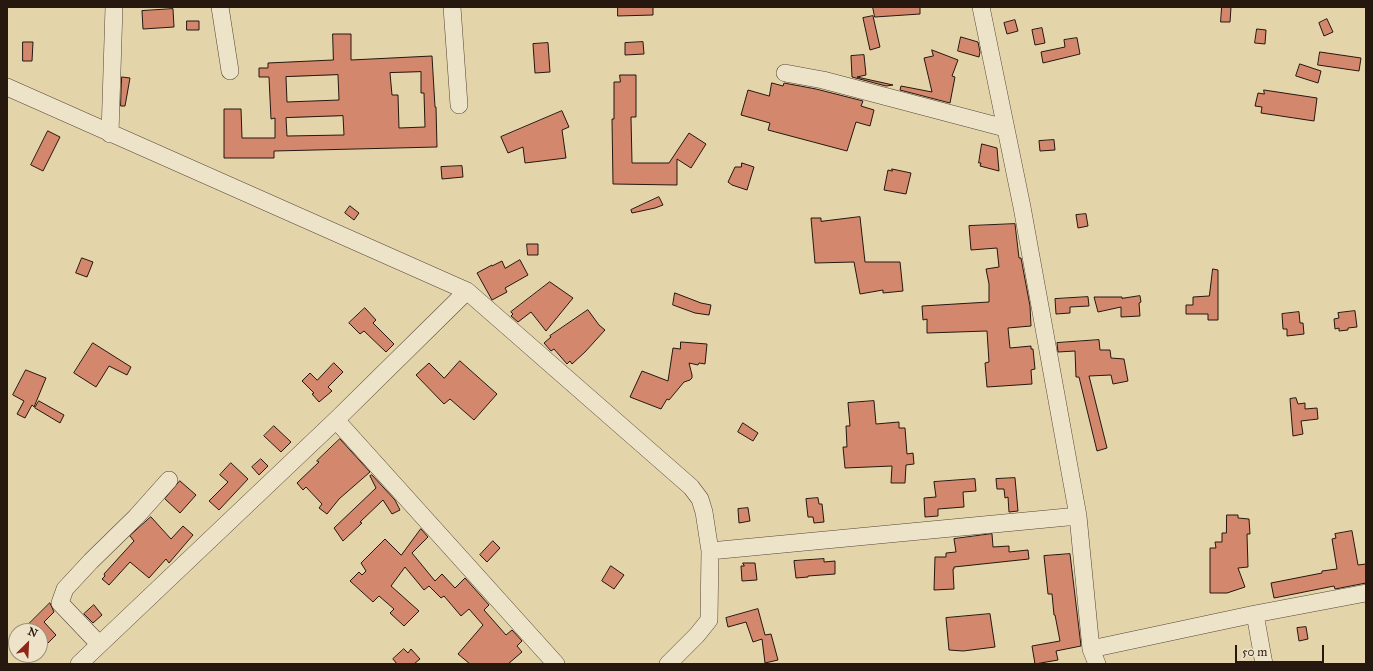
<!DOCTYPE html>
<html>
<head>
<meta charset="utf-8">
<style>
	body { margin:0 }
	#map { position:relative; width:1373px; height:671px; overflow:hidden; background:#e4d4aa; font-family:"IM FELL Great Primer",serif }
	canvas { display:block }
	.frame { position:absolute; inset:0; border:8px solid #26170f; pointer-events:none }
	.north { position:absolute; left:8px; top:623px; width:40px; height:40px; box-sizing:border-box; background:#ede3c8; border:1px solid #9d917e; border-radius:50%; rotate:24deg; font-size:11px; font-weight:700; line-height:16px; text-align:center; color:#26170f }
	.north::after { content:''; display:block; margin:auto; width:14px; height:18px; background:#8f2418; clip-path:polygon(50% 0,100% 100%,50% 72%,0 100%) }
	.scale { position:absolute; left:1235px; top:645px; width:89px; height:18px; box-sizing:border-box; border:2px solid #26170f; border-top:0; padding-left:5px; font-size:12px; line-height:14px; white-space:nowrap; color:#26170f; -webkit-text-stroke:3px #ede3c8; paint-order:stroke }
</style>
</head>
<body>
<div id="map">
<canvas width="1373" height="671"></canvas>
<div class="frame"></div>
<div class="north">N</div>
<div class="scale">50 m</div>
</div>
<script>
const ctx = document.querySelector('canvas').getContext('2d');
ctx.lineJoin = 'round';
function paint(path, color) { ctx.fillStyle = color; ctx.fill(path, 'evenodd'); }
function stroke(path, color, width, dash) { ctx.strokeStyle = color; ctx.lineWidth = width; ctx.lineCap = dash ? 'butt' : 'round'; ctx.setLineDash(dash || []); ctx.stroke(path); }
const building = new Path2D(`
	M618,7H653V15L618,16Z
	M873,7H920V14L875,17Z
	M1222,7H1231L1230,22H1221Z
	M173,9L174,27L143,29L142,11Z
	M873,16L880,47L870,50L863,18Z
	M1327,19L1333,32L1324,36L1319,23Z
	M1015,20L1018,31L1007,34L1004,23Z
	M187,21H199V30H187Z
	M1042,28L1045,43L1035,45L1032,30Z
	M1257,29L1266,30L1265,44L1255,43Z
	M333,34H351V60L432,56L435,107H436L437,147L274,151V158H224V109H241L242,138H275V118L271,119L269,77H259V68H268V63L333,60ZM421,72V93H424L425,127L399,128L398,95H392L390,73ZM338,75L339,100L287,102L286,77ZM343,116L344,135L287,136L286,118Z
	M961,37L978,42L980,52L979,57L958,51Z
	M1077,38L1080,54L1043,63L1041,52L1065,47L1064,40Z
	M23,42H33L32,61H23Z
	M643,42L644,54L625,55V43Z
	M548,43L550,72L535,73L533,44Z
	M932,50L958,60L952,76L955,77L950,103L900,90L901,86L932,92L924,58L933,56Z
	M1320,52L1361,58L1359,71L1318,65Z
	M864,55L866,75L857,77L893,85L886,86L852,77L851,56Z
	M1300,64L1321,71L1318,83L1296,76Z
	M620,75H636V117H631L632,163H669L689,133L706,144L691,168L677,159V185L613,184L612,119H614V82H620Z
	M122,77L130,78L125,106H121Z
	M772,83L783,86L784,83L816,89L863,101L861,106L874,110L870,126L856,122L847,151L768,130L770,123L741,115L748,90L769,96Z
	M1264,90L1317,98L1314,121L1261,113L1262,107L1255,106L1258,93L1264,94Z
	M562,111L569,127L562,130L566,158L525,163L523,147L508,153L501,137Z
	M48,131L60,137L43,171L31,165Z
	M1054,140L1055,150L1040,151L1039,141Z
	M982,144L997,148L999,171L980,166L981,163H979Z
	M742,163L754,167L747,190L732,185L728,182L735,167H741Z
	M462,166L463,177L442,179L441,167Z
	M892,169L911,173L906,194L884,190L888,170L892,171Z
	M659,197L663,205L655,208L632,213L631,210Z
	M350,206L359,213L354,220L345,213Z
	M1086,214L1088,226L1078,228L1076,215Z
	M860,217L865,262H900L903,291L883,293V290L860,294L854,262L815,263L811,218H821V221Z
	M1015,224L1019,258H1021L1030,306L1031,326L1008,328L1010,348L1031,346V349H1033L1035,369L1031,370L1032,384L987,387L985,363L989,362L987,331L927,333V319L923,320L922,306L989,302V284L986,269L999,267L997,248L971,250L969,226Z
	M527,244H538V255H528Z
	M82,258L93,262L87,277L76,273Z
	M520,260L528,275L505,288L507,292L492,300L477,273L492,265V266L502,261L505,268Z
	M1213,269L1218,270V320H1208V314H1186V305H1193V297L1209,296Z
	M550,282L573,298L546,331L531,312L518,322L511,316L513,314L511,312Z
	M675,293L701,303L711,305L709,315L695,313L673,305Z
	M1140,296L1141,302L1139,303L1140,316L1121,317V307L1098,312L1094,297H1122V298Z
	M1088,297L1089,306L1070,307V313L1056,314L1055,299Z
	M365,308L376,320L373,323L394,344L386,352L364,331L360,334L349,323Z
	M588,310L599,325L605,330L585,352L572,364L570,361L567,364L554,349L551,351L544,343L551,337L550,336Z
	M1355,311L1357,327L1348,328V330L1339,331V328L1335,329L1334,319L1339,318L1338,313Z
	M1299,312L1300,323H1303L1304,334L1287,336V329H1283L1282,314Z
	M1099,340L1100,350H1110L1111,358L1124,359L1128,381L1113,384L1111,375L1089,376L1107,448L1097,451L1079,377H1076L1075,351L1058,352L1057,343Z
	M681,342L707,344L705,364L699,363L698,365L689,363L692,375V378L690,380L684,382L669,400L667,399L661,409L630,397L642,371L668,381L673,348L680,349Z
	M93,343L131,367L127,375L109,366L96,387L74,373Z
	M460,361L497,394L474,420L450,399L444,404L416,375L429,363L444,378Z
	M334,363L343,372L328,387L332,391L319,402L312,394L314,393L302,381L310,373L317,380Z
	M26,370L46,378L34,407L32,405L25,418L17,414L24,401L13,395Z
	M1296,398L1298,404L1305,403V409L1317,408L1318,419L1301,421L1303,434L1293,436L1290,399Z
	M39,401L64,415L60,423L35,408Z
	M874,401L876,424L899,422V428H905L907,454L913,453L914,464L906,465L905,483H891L892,466L845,468L843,447H847L846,426H850L848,403Z
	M743,423L758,433L753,441L738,432Z
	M274,426L291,442L281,452L264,436Z
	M340,439L370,472L339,499L327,514L319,508L322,504L306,487L303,490L297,483L319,462L317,461Z
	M261,459L268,466L259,475L252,467Z
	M231,463L248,479L219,510L209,501L228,482L220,475Z
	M372,475L395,500L400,510L392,514L383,500L360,522L362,523L343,541L334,528L376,488L370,476Z
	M1015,478L1018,511L1009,512L1008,497L1005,498L1004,489H997L996,479Z
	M975,479L976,491L963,492L964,507L938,509V516L925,517L924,498L936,497L934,482Z
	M180,481L196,495L180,513L165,499Z
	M818,498L819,504H822L824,522L814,523L813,517H808L806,499Z
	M748,508L750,521L739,523L738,509Z
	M1227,515H1238V518L1249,519L1250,534H1247L1248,567L1238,568L1245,587L1227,593H1210V548H1216L1215,542H1222V533H1226Z
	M151,517L171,539L183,526L193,535L169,563L166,559L149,578L130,562L109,585L102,579L105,576L104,574L134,541L130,536Z
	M421,529L428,537L412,553L435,581L442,574L455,588L465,578L489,605L484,610L506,635L512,630L522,641L517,646L522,652L508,664H470L458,654L483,625L469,609L461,616L444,596L441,598L429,586L424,590L405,567L391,586L419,611L404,626L390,613L394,609L379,596L373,602L350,581L359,572L362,575L366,571L361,563L385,539L401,555Z
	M1352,531L1358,565L1366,564V583L1335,589L1334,586L1274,598L1271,583L1322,573V571L1337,569L1332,539L1336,538L1335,534Z
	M992,534L993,547L1009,546V552L1028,550L1029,559L954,567V569H953L954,589L934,590L935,557H946V553L956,552L954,539Z
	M493,541L500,548L487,562L480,555Z
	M1070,554L1081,646L1056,651L1058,660L1035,664L1032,646L1060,641L1055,615H1054L1052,594H1048L1044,556Z
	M824,559V562L835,561V574L808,576V577L796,578L794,561Z
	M743,563H755L757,580L742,581L741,566H744Z
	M611,566L624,575L614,589L602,581Z
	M50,603L54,612L44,622L56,635L46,645L40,639V631H32L27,626Z
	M94,605L102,615L93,623L84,614Z
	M758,609L765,635L771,634L778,660L765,663L762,639L753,642L746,622L728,627L726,618Z
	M990,614L995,647L963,651L949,650L946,618Z
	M1306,627L1308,639L1299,641L1297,628Z
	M404,649L408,653L411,649L420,659L414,664H397L393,659Z`);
paint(building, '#d3876c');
stroke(building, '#26170f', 1);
const minor = new Path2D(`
	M220,7L230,71
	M452,7L459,105
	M981,7L1022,207L1078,516L1091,649L1097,664
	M785,73L823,80L1005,128
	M7,87L467,291L691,487L700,499L704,512L710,551L709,620L697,635L668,664
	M110,134L114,7
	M336,420L556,664
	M710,551L1078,516
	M1255,614L1264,664
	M99,644L60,603L65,589L91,561L136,517L169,480
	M1091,649L1255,614L1366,593
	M79,664L336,420L467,291`);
stroke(minor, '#564636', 18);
stroke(minor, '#ede3c8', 17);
</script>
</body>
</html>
